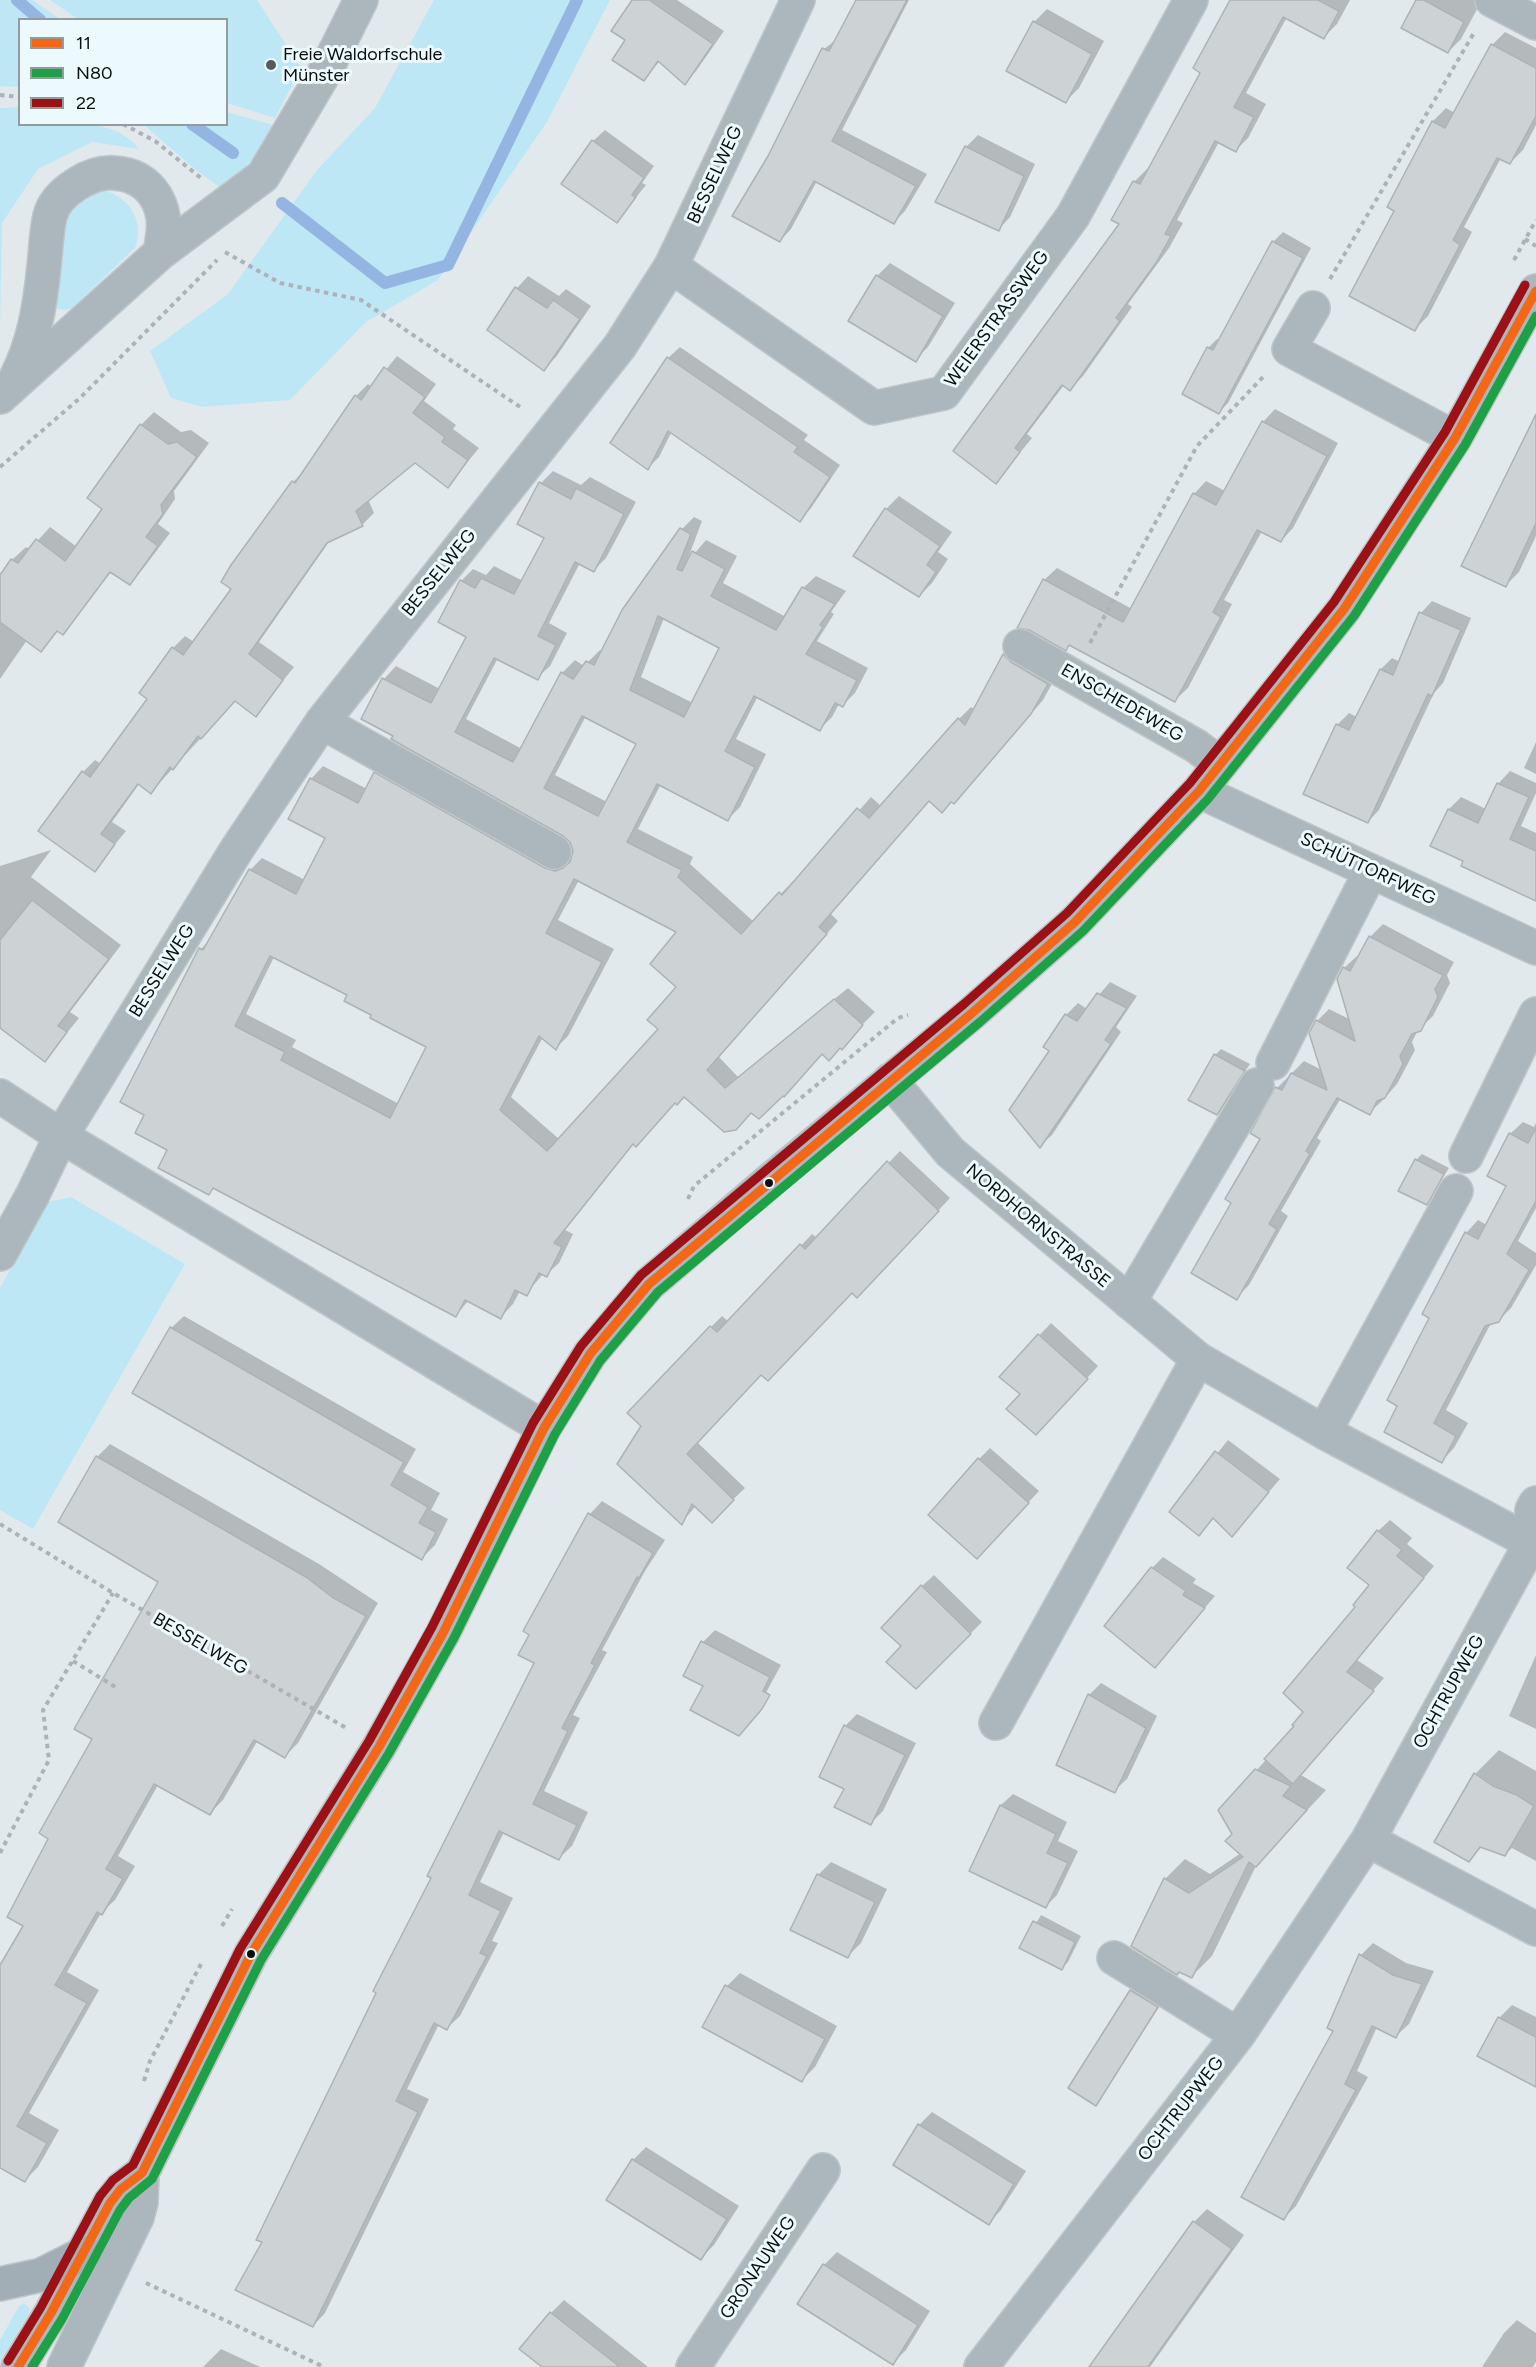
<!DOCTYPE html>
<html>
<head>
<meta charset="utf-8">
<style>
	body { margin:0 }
	#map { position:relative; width:1536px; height:2367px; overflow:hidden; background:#e2e9ec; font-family:Figtree,sans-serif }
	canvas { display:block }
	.legend { position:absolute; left:18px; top:18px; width:210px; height:108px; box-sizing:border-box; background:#ecf9fd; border:2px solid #929b9e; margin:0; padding:8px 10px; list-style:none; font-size:18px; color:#0a0e0f }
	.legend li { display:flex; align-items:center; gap:12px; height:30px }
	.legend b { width:30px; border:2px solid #929b9e }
</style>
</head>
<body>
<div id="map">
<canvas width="1536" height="2367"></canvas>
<ul class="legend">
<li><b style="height:8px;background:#f36717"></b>11</li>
<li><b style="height:8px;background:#1ea146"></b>N80</li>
<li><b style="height:8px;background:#9c1116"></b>22</li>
</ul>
</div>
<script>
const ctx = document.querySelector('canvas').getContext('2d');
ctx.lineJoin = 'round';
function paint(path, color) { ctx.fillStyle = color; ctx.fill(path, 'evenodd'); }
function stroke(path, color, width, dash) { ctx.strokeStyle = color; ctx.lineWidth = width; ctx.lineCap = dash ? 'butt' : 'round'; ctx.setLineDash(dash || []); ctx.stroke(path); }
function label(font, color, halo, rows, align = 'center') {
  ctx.font = font + ' Figtree,sans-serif'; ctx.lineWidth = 6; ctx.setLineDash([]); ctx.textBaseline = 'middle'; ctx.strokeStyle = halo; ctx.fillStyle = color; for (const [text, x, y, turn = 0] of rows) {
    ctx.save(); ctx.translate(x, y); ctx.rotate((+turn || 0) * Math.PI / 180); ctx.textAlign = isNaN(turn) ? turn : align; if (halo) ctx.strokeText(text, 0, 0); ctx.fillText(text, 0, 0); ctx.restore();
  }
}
paint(new Path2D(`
	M0,0H32L60,19L20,20L19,87L0,86Z
	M50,0H257L301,68L275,118L227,103L226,20L78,19Z
	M434,0H610L547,122L438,280L366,322L290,400L202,407L171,398L150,351L228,294L317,170L375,108Z
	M19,107L20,124C57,124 114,115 139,149L92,142L38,169L2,223L0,328V108Z
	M227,112L280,127L225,191L196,170L144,125L226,124Z
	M105,191C130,197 145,223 135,248L72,308C63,311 59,310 52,305C55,281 58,235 66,215C72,199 90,192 105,191Z
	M71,1197L185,1264L33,1529L0,1510V1288L48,1202Z
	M24,2303L30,2309L29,2313L0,2361V2340L19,2306Z`), '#bee7f5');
paint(new Path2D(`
	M634,0H677L724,31L696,71L685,83L660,61L644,79L627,40Z
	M858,0H909L842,130L927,174L905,211L894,222L817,181L791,229L780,241L769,157L824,49L837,39Z
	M1241,0H1350L1337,24L1324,37L1287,17L1246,93L1266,104L1248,138L1235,151L1219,142L1177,220L1183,223L1169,248L1128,304L1132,307L1083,376L1070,389L1064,385L1027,434L1032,438L996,482L1122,224L1134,182L1147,169L1149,170Z
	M1418,0H1482L1461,39L1448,52Z
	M1047,9L1104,41L1079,88L1066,101L1034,22Z
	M1505,32L1536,48V125L1523,150L1510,163L1501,158L1464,227L1472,232L1428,316L1415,329L1396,211L1389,206L1433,121L1446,108L1455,113L1492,45Z
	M605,130L654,166L642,183L646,185L617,221L593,141Z
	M978,135L1035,164L1010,217L999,229L966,147Z
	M1283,232L1311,248L1228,403L1218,413L1208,348L1217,339L1220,340L1273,242Z
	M890,263L955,303L928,347L915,360L877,276Z
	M528,276L559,296L566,289L591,306L556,357L544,369L489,329L517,288Z
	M680,347L808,435L804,440L840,465L811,508L799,520L672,431L659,457L648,468L668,358Z
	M397,356L436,384L424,401L456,425L453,429L479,448L448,486L414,461L368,499L374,513L362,525L331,539L259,642L294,667L256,715L236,700L151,792L139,784L112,822L126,831L94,870L83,772L95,760L101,764L149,698L173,648L185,636L194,642L233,588L293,482L305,470L356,396L368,384L372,387Z
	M1275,409L1338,443L1293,528L1281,541L1262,531L1224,600L1232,604L1188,688L1175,700L1070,644L1066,649L1044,580L1057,568L1132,609L1194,494L1206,481L1225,491L1263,422Z
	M154,412L181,432L191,430L209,443L174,491L175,499L158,524L170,533L142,570L129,583L112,571L62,633L59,630L41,650L27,640L0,679V577L12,560L26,547L30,549L50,527L77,547L104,509L141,425Z
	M1536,414V536L1519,572L1506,585Z
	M553,471L581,485L590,477L636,502L606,558L594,570L580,563L549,623L567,633L550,666L537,678L498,658L466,719L522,749L562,673L575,660L584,666L600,650L603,651L682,529L694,517L702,521L688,558L690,559L706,540L737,556L723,583L786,617L803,588L816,576L846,591L831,612L834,614L817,641L868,668L855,693L843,705L839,704L832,717L820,729L758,696L736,739L766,754L740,807L728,819L661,784L638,829L693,857L690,864L754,922L793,881L795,883L871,797L881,806L959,719L971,707L975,710L1004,655L1017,643L1059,671L1043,700L966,790L954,802L930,800L831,914L838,921L719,1057L738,1077L848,988L875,1012L829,1058L823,1053L796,1083L752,1111L684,1095L675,1102L634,1143L565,1230L573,1234L559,1263L546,1275L543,1274L526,1294L520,1291L513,1304L501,1317L469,1300L456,1315L215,1187L209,1193L169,1150L146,1115L201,949L211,938L250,870L262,858L305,880L327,837L311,779L323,766L367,789L375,773L387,761L568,859L573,858L574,851L571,841L564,834L363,718L384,679L396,666L440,689L468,636L461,581L473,569L486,575L494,566L523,581L546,538L541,483ZM664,618L722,648L693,703L641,677ZM586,716L638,743L607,802L555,775ZM377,773L552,871L551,873L377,776ZM579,880L678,932V987L660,1029L559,1139L511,1097L543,1037L556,1048L568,1036L614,949L558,920ZM274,957L349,995L373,1014L428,1047L399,1104L292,1047L296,1040L246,1014Z
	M899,496L952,532L938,552L948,559L932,583L919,596L855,556L886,509Z
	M1432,601L1471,618L1443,683L1434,693L1379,810L1368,822L1337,725L1349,713L1357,717L1381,669L1392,658L1400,662L1421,613Z
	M1536,742V774L1524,768Z
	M1510,771L1536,783V793L1521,826L1536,833V899L1432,846L1449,809L1461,797L1486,809L1498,784Z
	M51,850L31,877L121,945L70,1012L79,1018L45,1060L0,1026V866Z
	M1383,924L1454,962L1447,975L1450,983L1433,1016L1418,1030L1412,1042L1415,1050L1397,1084L1382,1101L1369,1113L1341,1098L1317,1138L1321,1141L1281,1211L1288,1216L1249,1285L1236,1298L1233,1202L1262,1138L1277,1088L1304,1061L1322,1070L1317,1021L1329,1009L1351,1020L1344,968L1357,956L1359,957L1370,937Z
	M1110,982L1137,996L1116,1027L1121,1032L1052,1135L1040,1146L1052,1051L1045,1046L1066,1015L1078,1003L1087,1009Z
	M1221,1049L1250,1064L1217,1113L1215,1055Z
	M1523,1122L1534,1127L1536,1123V1208L1518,1241L1536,1253V1265L1511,1308L1498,1321L1491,1323L1446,1410L1468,1423L1454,1448L1442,1461L1399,1406L1466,1233L1478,1220L1487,1225L1508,1185L1510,1134Z
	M900,1151L950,1198L868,1285L852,1292L762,1373L697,1442L745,1488L712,1520L696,1506L682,1522L619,1464L711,1327L722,1316L729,1322L812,1234L817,1238Z
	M1422,1154L1449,1168L1426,1204L1416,1160Z
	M184,1316L416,1449L403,1472L440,1493L431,1510L448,1519L435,1545L422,1558L171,1328Z
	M1051,1323L1098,1366L1048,1421L1001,1376Z
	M1228,1440L1280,1479L1232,1535L1214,1518L1199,1534L1171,1511Z
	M110,1444L319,1564L378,1603L298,1743L285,1756L258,1740L223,1800L210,1813L158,1785L118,1856L135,1866L115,1900L101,1913L67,1972L99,1990L29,2113L59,2130L38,2167L25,2180L0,2166V1968L25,1925L50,1838L161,1580L97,1457Z
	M990,1448L1039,1491L988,1546L979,1459Z
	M602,1501L665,1540L645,1571L602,1650L607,1652L573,1715L580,1718L544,1791L588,1812L572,1846L559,1858L504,1832L480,1882L513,1898L492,1941L498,1943L460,2016L447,2028L439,2024L407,2089L429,2099L325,2313L313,2326L264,2242L536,1662L531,1634L525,1631L590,1514Z
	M1390,1520L1412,1538L1407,1544L1434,1566L1357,1660L1384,1678L1301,1775L1326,1790L1257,1864L1212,1956L1192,1976L1165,1879L1185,1859L1210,1874L1241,1853L1234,1834L1256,1771L1296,1726L1305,1712L1371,1585L1378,1531Z
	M1163,1557L1196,1579L1193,1583L1215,1596L1155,1666L1152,1568Z
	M934,1575L982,1622L948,1656L903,1646L922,1586Z
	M715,1630L781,1665L750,1722L705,1686L685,1675L703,1642Z
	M1536,1655V1729L1509,1716Z
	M1101,1683L1157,1716L1127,1779L1114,1791L1089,1695Z
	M857,1714L916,1743L883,1811L871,1823L846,1788L845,1726Z
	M1499,1750L1536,1771V1861L1512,1848L1505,1854L1483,1846L1468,1860L1475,1774Z
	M1013,1794L1067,1822L1058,1841L1078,1851L1057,1895L1045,1907L971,1870L1001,1805Z
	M831,1862L887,1889L861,1943L848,1956L818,1875Z
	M1041,1915L1081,1936L1068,1962L1062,1968L1021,1948Z
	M1373,1943L1406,1963L1434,1971L1409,2024L1396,2036L1377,2027L1357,2071L1368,2077L1296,2206L1284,2218L1335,2030L1361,1955Z
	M740,1973L837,2026L815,2067L802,2080L727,1986Z
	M1137,1985L1163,2001L1096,2104L1131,1991Z
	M1512,2005L1536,2017V2085L1479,2055L1499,2018Z
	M932,2112L1026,2171L1001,2210L989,2223L919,2125Z
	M646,2147L739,2206L714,2245L701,2258L633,2160Z
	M1207,2209L1244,2235L1150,2367H1090L1194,2222Z
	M837,2252L930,2311L906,2350L893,2363L824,2265Z
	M564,2300L648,2367H544L551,2313Z
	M1517,2320L1536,2333V2362L1533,2367H1482L1504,2333Z
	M221,2349L260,2367H203Z`), '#0003');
stroke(new Path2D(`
	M17,0L40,20
	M192,124L233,153
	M282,203L385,283L448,265L577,0`), '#94b4e1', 12);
const building = new Path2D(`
	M632,0H649L713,44L685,85L658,61L644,81L612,60L625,40L611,31Z
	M856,0H907L832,141L916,186L894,224L814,181L780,242L732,216L768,156L822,48L829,51Z
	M1230,0H1318L1339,11L1324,39L1283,17L1234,107L1254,117L1236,152L1215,141L1165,234L1171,236L1156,263L1116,318L1120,321L1070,391L1062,385L1015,448L1020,452L996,484L953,451L1119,224L1111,220L1133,181L1140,184L1200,73L1193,68Z
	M1416,0H1424L1464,22L1448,53L1401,28Z
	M1033,21L1092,54L1066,103L1006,71Z
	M1491,44L1536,68V116L1510,164L1497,158L1453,240L1460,245L1415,331L1349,296L1394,211L1387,207L1432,121L1445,128Z
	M592,140L644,178L632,195L636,197L617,223L561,184Z
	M965,146L1024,176L999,231L935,202Z
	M1272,241L1303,258L1219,414L1182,394L1207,347L1213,350Z
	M876,275L943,316L916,362L848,321Z
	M515,287L547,308L553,300L580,319L544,371L487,330Z
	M667,357L798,447L794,452L830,477L800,522L668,431L648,470L610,443Z
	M384,367L425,397L413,413L445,437L442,442L468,460L448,488L415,463L356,511L363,526L327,543L249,654L283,680L256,717L235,701L201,739L198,736L173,770L170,767L151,794L138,784L101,834L115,844L95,872L38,831L82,771L90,777L147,699L139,693L172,647L183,655L231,589L221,582L231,565L292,481L295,483L355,395L361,400Z
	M1536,414V523L1506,587L1461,566Z
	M1262,421L1327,456L1281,542L1257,530L1213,612L1221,617L1175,702L1069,645L1066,651L1029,630L1017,628L1043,579L1123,622L1193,493L1216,505Z
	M140,424L168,444L177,442L197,457L161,505L163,514L146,537L158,546L130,585L110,572L63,635L57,631L41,652L0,622V575L11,559L18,563L36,539L65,561L102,509L87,498Z
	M539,482L571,499L576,488L624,514L594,572L575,562L538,636L556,645L538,680L494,658L455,732L513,762L561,672L573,679L586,661L594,665L622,610L680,528L691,534L677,569L682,571L692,551L725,569L711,596L776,630L802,587L835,604L820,625L823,627L806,654L857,680L843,707L835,703L820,731L754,696L725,751L755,767L728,821L657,784L627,842L682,870L678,877L741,934L779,892L782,895L857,808L869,818L958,718L965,725L1003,654L1011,662L1048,684L1031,714L954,804L951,802L942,813L929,801L819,927L827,934L707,1070L725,1088L834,999L863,1025L842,1050L840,1048L829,1061L822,1054L784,1097L783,1096L759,1119L751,1113L736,1130L724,1132L684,1097L677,1105L675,1103L636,1147L633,1144L554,1243L562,1247L547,1277L539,1273L527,1296L515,1290L501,1319L465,1300L456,1317L213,1188L209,1195L158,1168L167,1150L135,1133L144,1115L120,1102L199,948L203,950L249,869L296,894L325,838L288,819L310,778L358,803L374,772L545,868L555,871L563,868L570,862L573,851L570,842L563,836L391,739L393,736L361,719L382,678L431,703L466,637L438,622L460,580L475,588L481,578L514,594L544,538L517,524ZM658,616L719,648L684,717L630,690ZM582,716L636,744L598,816L544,788ZM574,879L676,932L650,964L676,987L647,1020L658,1029L547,1151L500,1110L539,1036L556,1050L602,962L546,933ZM270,956L347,995L344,1001L371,1015L370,1018L426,1047L390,1118L281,1060L285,1052L235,1026Z
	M885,508L940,546L927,565L936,572L919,597L853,556Z
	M1419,612L1461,630L1432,696L1428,694L1368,823L1303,794L1336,724L1349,730L1380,669L1393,675Z
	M1497,783L1529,797L1510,839L1536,851V901L1461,866L1463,861L1430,846L1448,809L1478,823Z
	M32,900L109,959L58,1026L67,1032L45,1062L0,1028V940Z
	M1369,936L1443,975L1435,989L1438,997L1421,1031L1412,1034L1400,1056L1403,1064L1385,1098L1377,1101L1370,1115L1337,1098L1306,1151L1310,1154L1269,1224L1277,1229L1237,1300L1191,1273L1231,1203L1225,1199L1260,1139L1250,1133L1275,1087L1282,1090L1291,1073L1327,1090L1309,1033L1316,1020L1355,1041L1337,979L1343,967L1350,971Z
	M1097,993L1127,1008L1105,1040L1111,1044L1040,1148L1009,1110L1049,1051L1043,1047L1065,1014L1077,1021Z
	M1214,1054L1245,1071L1217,1115L1188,1100Z
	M1536,1128V1201L1507,1254L1529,1270L1499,1322L1485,1326L1434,1423L1456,1436L1442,1463L1384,1432L1397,1406L1387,1400L1429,1318L1422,1314L1465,1232L1478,1239L1506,1186L1487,1176L1509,1133L1528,1143Z
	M1415,1159L1444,1174L1427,1205L1398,1191Z
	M887,1161L939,1211L857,1298L852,1293L768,1381L761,1375L687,1454L734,1500L712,1523L692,1504L682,1525L617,1464L641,1426L627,1413L710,1326L717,1332L800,1244L805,1249Z
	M170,1327L404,1462L391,1485L428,1507L419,1523L436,1532L422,1560L132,1393Z
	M1038,1334L1088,1379L1036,1435L1006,1409L1020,1394L999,1377Z
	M1215,1451L1269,1492L1232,1537L1213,1518L1199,1536L1169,1512Z
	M96,1456L306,1577L332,1597L366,1616L285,1758L254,1740L210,1815L154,1784L106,1869L123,1879L102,1915L97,1912L55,1985L87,2003L17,2126L47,2143L25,2182L0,2168V1965L23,1926L7,1917L48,1839L39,1833L92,1739L74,1729L158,1582L58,1522Z
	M978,1458L1029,1503L977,1559L928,1515Z
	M588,1513L653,1553L639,1578L637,1577L591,1663L595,1665L562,1728L568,1731L533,1804L577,1825L559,1860L499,1831L469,1895L501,1911L480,1953L487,1956L447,2030L434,2023L396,2101L418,2112L313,2327L235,2290L262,2242L256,2240L376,1993L373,1991L431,1878L427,1876L534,1663L518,1655L529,1635L523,1631Z
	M1377,1530L1402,1550L1397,1556L1424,1578L1347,1672L1374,1691L1293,1784L1264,1759L1294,1726L1292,1725L1303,1712L1283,1693L1355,1607L1353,1605L1369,1585L1347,1568Z
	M1151,1567L1186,1591L1183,1595L1205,1608L1155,1668L1104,1626Z
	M921,1585L971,1634L916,1689L886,1662L901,1646L881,1628Z
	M701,1641L770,1677L763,1691L770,1695L762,1709L739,1736L690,1710L703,1686L683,1676Z
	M1088,1694L1146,1728L1115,1793L1056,1765Z
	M844,1725L905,1755L871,1825L834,1807L844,1789L819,1777Z
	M1255,1769L1291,1786L1283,1796L1307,1810L1256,1867L1249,1862L1192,1978L1179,1972L1177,1975L1131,1946L1164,1878L1189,1893L1243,1857L1225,1841L1232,1834L1218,1810Z
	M1474,1773L1493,1786L1517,1795L1534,1806L1505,1856L1480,1847L1469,1862L1434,1842Z
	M1000,1805L1056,1834L1047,1853L1068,1863L1046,1908L969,1871Z
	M817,1874L875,1902L848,1958L790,1930Z
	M1033,1921L1075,1942L1062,1970L1019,1948Z
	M1359,1954L1393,1975L1422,1984L1396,2038L1372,2026L1345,2084L1356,2090L1284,2220L1241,2197L1333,2031L1327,2028Z
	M725,1985L825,2039L802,2082L702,2027Z
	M1130,1990L1158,2007L1096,2106L1068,2088Z
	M1498,2017L1536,2037V2087L1477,2056Z
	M918,2124L1014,2184L989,2225L893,2165Z
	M632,2159L727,2219L701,2260L606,2200Z
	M1193,2221L1232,2249L1210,2279L1148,2367H1089Z
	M823,2264L918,2325L893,2365L797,2304Z
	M550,2312L620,2367H542L519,2349Z`);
paint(building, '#cdd2d4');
stroke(building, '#adb2b4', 1.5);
const minor = new Path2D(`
	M1492,0L1536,23
	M671,266L874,408L944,393L1073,216L1191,0
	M1313,308L1289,349L1455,438
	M15,380C34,343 40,307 44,266C46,250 46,232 50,216C56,192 91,171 114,173C132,174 146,181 156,197C167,216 164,232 160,253
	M0,397L160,253L263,176L326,70L361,0
	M1020,646L1196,746L1220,764
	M322,722L554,852
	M1199,791L1536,948
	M1273,1063L1371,871
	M890,1080L950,1152L1198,1359L1324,1432L1536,1545
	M0,1096L61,1136L544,1428
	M1466,1156L1536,1014
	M0,1254L32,1196L61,1136L237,849L322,722L620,346L671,266L798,0
	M1129,1302L1257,1085
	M1324,1432L1456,1191
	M996,1723L1198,1359
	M1368,1840L1536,1929
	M1114,1958L1238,2035
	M18,2367L51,2313L110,2203L121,2189L142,2173L251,1954L379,1747L443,1633L544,1428L590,1354L649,1284L768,1182L972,1013L1075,922L1199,791L1344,609L1455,438L1536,291
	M64,2367L137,2217L141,2202L142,2173
	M693,2367L823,2170
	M981,2367L1238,2035L1368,1840L1531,1543L1532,1510L1536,1503`);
const major = new Path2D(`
	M0,2284L41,2275L85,2253`);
stroke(minor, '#c0c5c8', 36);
stroke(major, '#c0c5c8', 36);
stroke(new Path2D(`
	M0,95L20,97
	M123,124L155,141L201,178
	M1525,239L1536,246
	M225,252L280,283L361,300L523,409
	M1514,260L1536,220
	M1330,279L1475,31
	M0,467L80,398L217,260
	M1090,643L1197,446L1265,375
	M688,1199L694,1186L898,1018L908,1015
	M0,1524L113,1593L348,1729
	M73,1661L117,1688
	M0,1853L49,1760L43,1710L113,1593
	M222,1926L232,1909
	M144,2081L150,2061L201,1964
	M146,2283L324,2367`), '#acb3b8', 4, [4.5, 4.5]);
stroke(minor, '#acb6bd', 33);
stroke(major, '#a1aeb6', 33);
stroke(new Path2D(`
	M18,2367L51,2313L110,2203L121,2189L142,2173L251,1954L379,1747L443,1633L544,1428L590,1354L649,1284L972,1013L1075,922L1199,791L1344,609L1455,438L1536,291`), '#f36717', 9);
stroke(new Path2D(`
	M32,2367L62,2319L120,2210L129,2198L152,2179L261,1960L389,1753L454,1638L555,1434L600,1361L658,1292L980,1022L1083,931L1208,799L1354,616L1465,445L1536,316`), '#1ea146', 9);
stroke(new Path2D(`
	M8,2361L41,2307L100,2196L113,2180L133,2165L240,1949L369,1741L432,1627L533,1423L581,1346L641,1275L964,1004L1067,913L1190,783L1334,602L1445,432L1525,285`), '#9c1116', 9);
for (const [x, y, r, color] of [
	[271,65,6,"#565b5c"],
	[769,1183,5,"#0a0e0f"],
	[251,1954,5,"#0a0e0f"]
]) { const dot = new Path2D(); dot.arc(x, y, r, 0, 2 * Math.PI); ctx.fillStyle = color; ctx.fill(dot); stroke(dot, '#ecf9fd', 2); }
label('18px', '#0a0e0f', '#ecf9fd', [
	["Freie Waldorfschule",283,55],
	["Münster",283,76]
], 'left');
label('18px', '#0a0e0f', '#ecf9fd', [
	["BESSELWEG",715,175,-65],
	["WEIERSTRASSWEG",997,319,-54],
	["BESSELWEG",439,573,-51],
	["ENSCHEDEWEG",1122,703,30],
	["SCHÜTTORFWEG",1368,869,25],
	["BESSELWEG",162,971,-58],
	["NORDHORNSTRASSE",1038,1226,40],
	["BESSELWEG",200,1644,30],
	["OCHTRUPWEG",1449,1692,-61],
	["OCHTRUPWEG",1181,2109,-52],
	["GRONAUWEG",758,2268,-56]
]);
</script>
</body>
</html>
